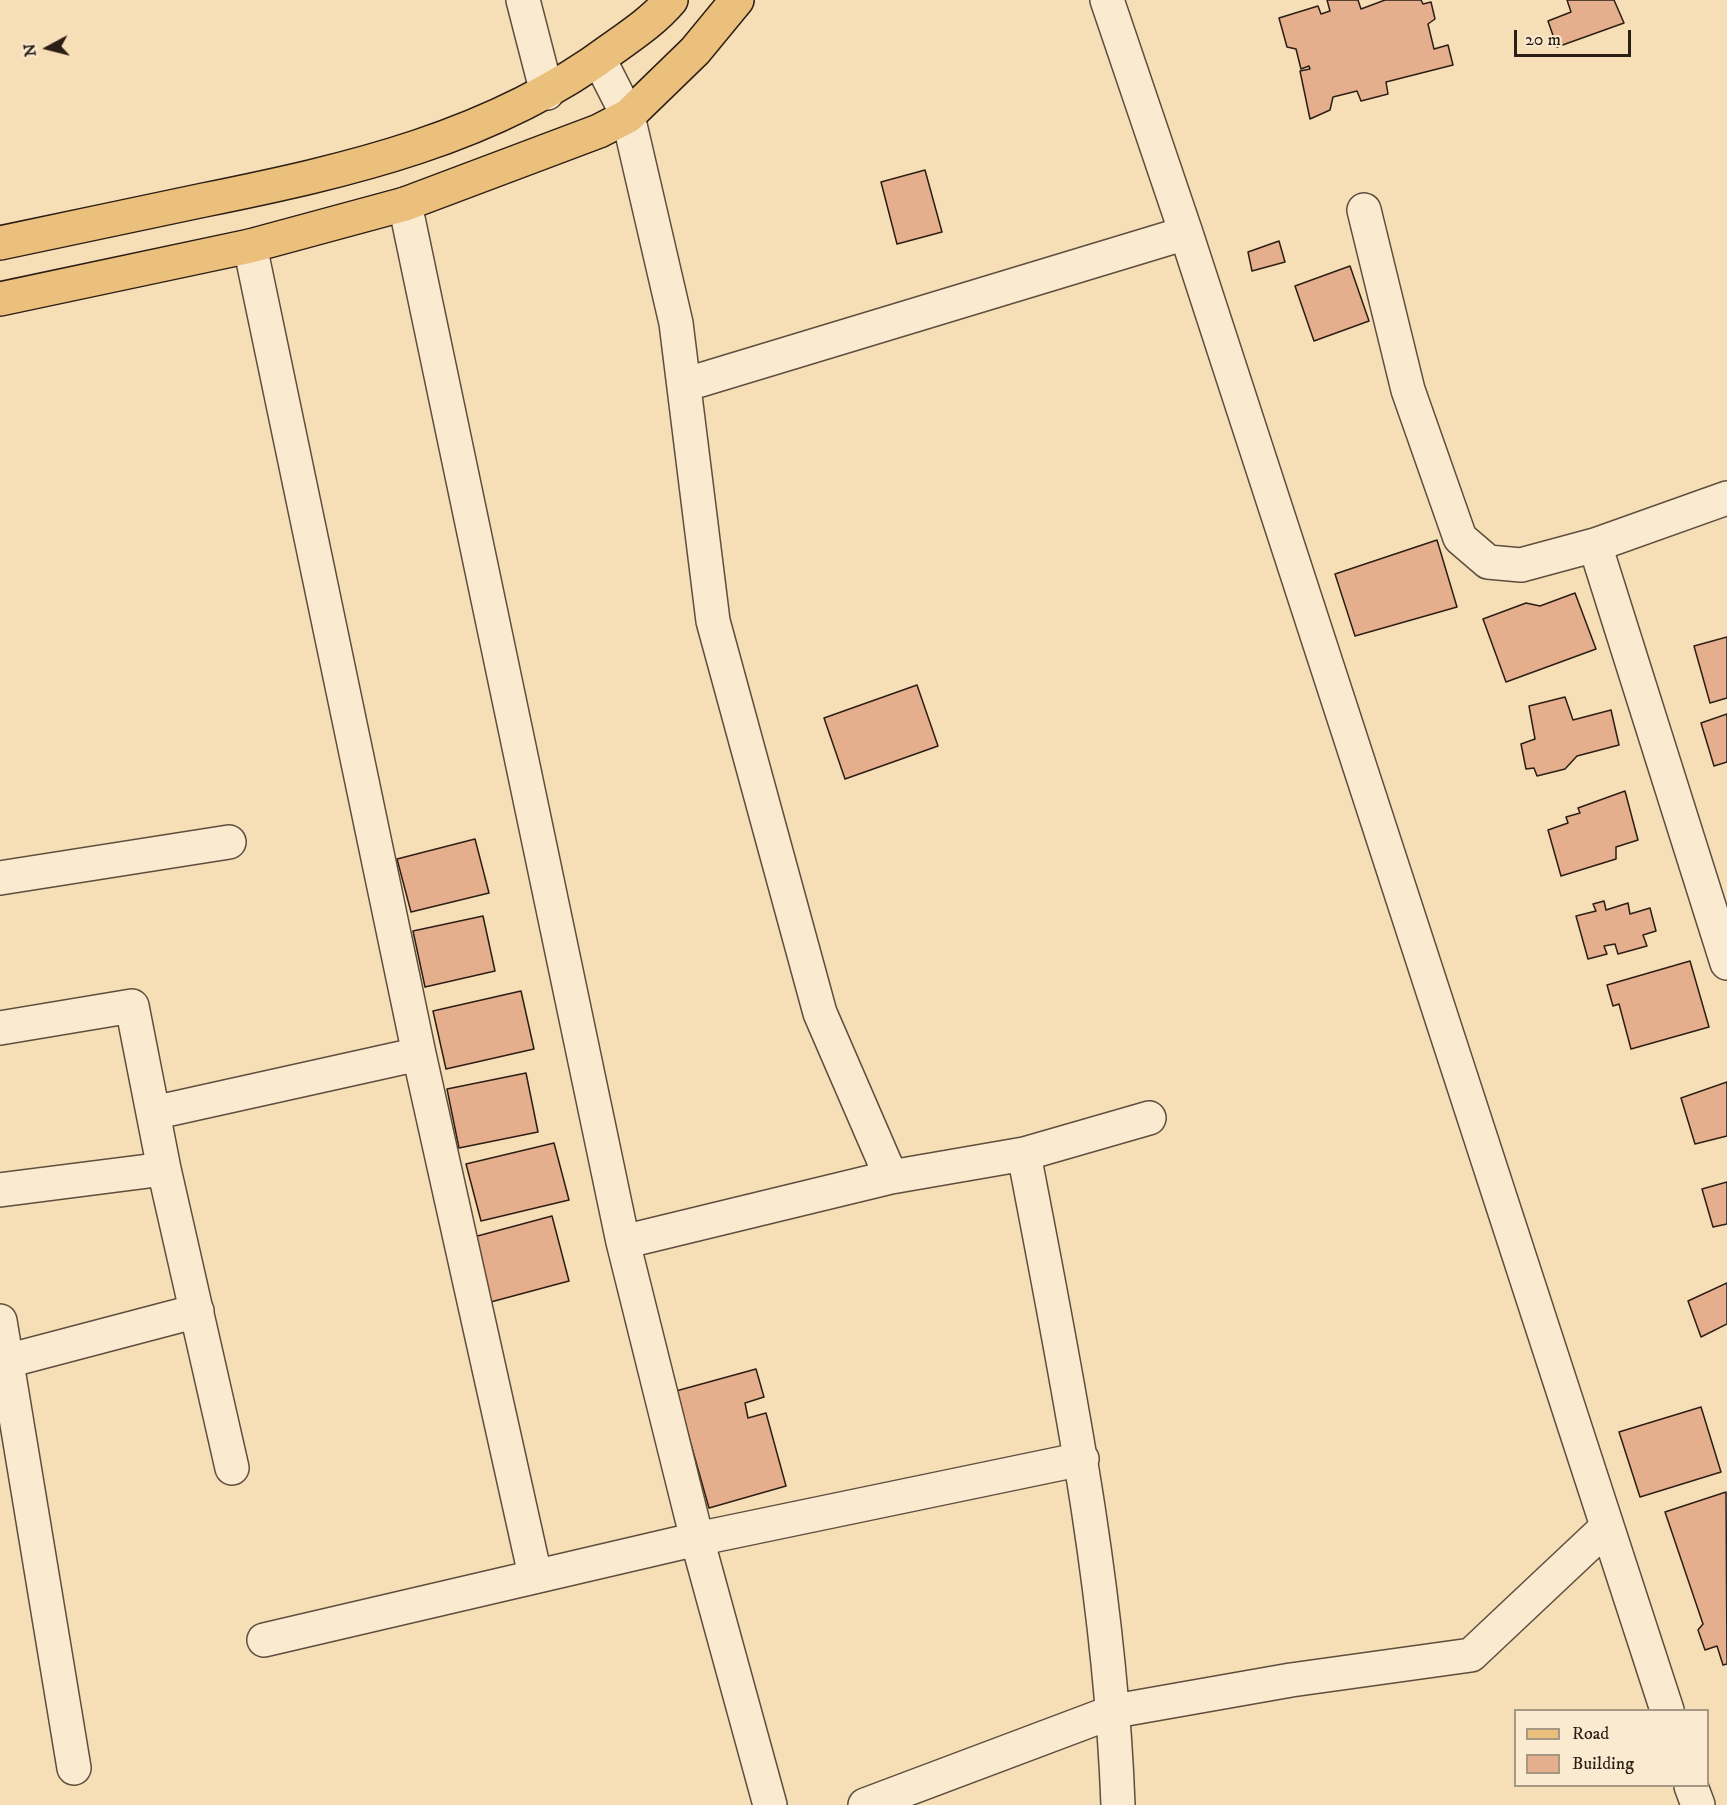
<!DOCTYPE html>
<html>
<head>
<meta charset="utf-8">
<style>
	body { margin:0 }
	#map { position:relative; width:1727px; height:1805px; overflow:hidden; background:#f6deb7; font-family:"IM FELL DW Pica",serif }
	canvas { display:block }
	.legend { position:absolute; left:1514px; top:1709px; width:195px; height:78px; box-sizing:border-box; background:#f9ead0; border:2px solid #a79885; margin:0; padding:8px 10px; list-style:none; font-size:18px; color:#2b1e14 }
	.legend li { display:flex; align-items:center; gap:12px; height:30px }
	.legend b { width:30px; border:2px solid #a79885 }
	.north { position:absolute; left:18px; top:18px; width:60px; height:60px; -webkit-text-stroke:4px #f9ead0; paint-order:stroke; rotate:263deg; font-size:16px; font-weight:700; line-height:24px; text-align:center; color:#2b1e14 }
	.north::after { content:''; display:block; margin:auto; width:21px; height:27px; background:#2b1e14; clip-path:polygon(50% 0,100% 100%,50% 72%,0 100%) }
	.scale { position:absolute; left:1514px; top:30px; width:117px; height:27px; box-sizing:border-box; border:3px solid #2b1e14; border-top:0; padding-left:8px; font-size:18px; line-height:21px; white-space:nowrap; color:#2b1e14; -webkit-text-stroke:4px #f9ead0; paint-order:stroke }
</style>
</head>
<body>
<div id="map">
<canvas width="1727" height="1805"></canvas>
<ul class="legend">
<li><b style="height:8px;background:#ebbf7c"></b>Road</li>
<li><b style="height:16px;background:#e5ae8c"></b>Building</li>
</ul>
<div class="north">N</div>
<div class="scale">20 m</div>
</div>
<script>
const ctx = document.querySelector('canvas').getContext('2d');
ctx.lineJoin = 'round';
function paint(path, color) { ctx.fillStyle = color; ctx.fill(path, 'evenodd'); }
function stroke(path, color, width, dash) { ctx.strokeStyle = color; ctx.lineWidth = width; ctx.lineCap = dash ? 'butt' : 'round'; ctx.setLineDash(dash || []); ctx.stroke(path); }
const building = new Path2D(`
	M1327,0H1358L1361,9L1385,0H1421L1423,4L1431,2L1435,19L1428,24L1434,49L1448,45L1453,65L1386,82L1388,94L1361,101L1357,91L1333,97L1330,110L1310,119L1300,71L1310,69L1309,66L1301,69L1296,49L1287,47L1279,18L1318,6L1321,14L1330,11Z
	M1567,0H1614L1624,23L1557,47L1548,21L1571,12Z
	M925,170L942,232L897,244L881,182Z
	M1279,241L1285,262L1252,271L1248,252Z
	M1350,266L1369,321L1314,341L1295,286Z
	M1437,540L1457,607L1355,636L1335,574Z
	M1575,593L1596,649L1506,682L1483,619L1526,603L1540,606Z
	M1727,637V698L1710,703L1694,646Z
	M917,685L938,746L845,779L824,718Z
	M1565,697L1573,720L1611,710L1619,745L1577,756L1565,769L1537,776L1534,768L1526,769L1521,744L1535,739L1529,706Z
	M1727,714V762L1714,766L1701,723Z
	M1625,791L1638,840L1616,847V859L1561,876L1548,830L1568,823L1566,817L1580,813L1578,808Z
	M475,839L489,893L411,912L397,859Z
	M1604,901L1606,910L1628,903L1630,914L1650,908L1656,931L1643,935L1647,946L1618,954L1615,944L1604,946L1607,954L1588,959L1576,916L1596,911L1593,904Z
	M483,916L495,971L425,987L413,931Z
	M1690,961L1709,1027L1631,1049L1619,1004L1613,1006L1607,985Z
	M521,991L534,1049L446,1069L433,1011Z
	M526,1073L538,1132L459,1148L447,1089Z
	M1727,1082V1136L1695,1144L1681,1098Z
	M554,1143L569,1200L481,1221L466,1164Z
	M1727,1182V1224L1713,1227L1702,1189Z
	M552,1216L569,1281L487,1303L470,1238Z
	M1727,1283V1324L1701,1337L1688,1301Z
	M756,1369L764,1397L745,1403L748,1418L766,1413L786,1486L709,1508L676,1391Z
	M1701,1407L1721,1472L1640,1497L1619,1432Z
	M1726,1492L1727,1664L1723,1665L1717,1646L1705,1650L1698,1630L1703,1624L1665,1512Z`);
paint(building, '#e5ae8c');
stroke(building, '#2b1e14', 1.5);
const minor = new Path2D(`
	M523,0L547,93
	M1107,0L1186,233L1667,1710
	M599,59L628,116L676,323L713,621L820,1013L891,1177
	M405,204L623,1242L697,1539L770,1805
	M1364,210L1408,390L1460,538L1488,562L1521,565L1595,545L1727,498
	M250,246L419,1054L535,1575
	M684,385L1186,233
	M1595,545L1727,963
	M0,878L229,842
	M0,1028L132,1006L164,1169L232,1468
	M153,1113L419,1054
	M1024,1154C1065,1370 1110,1585 1118,1805
	M0,1190L164,1169
	M623,1242L891,1177L1024,1154L1149,1118
	M0,1321L74,1768
	M7,1361L197,1311
	M264,1640L697,1539L1082,1459
	M1691,1786L1698,1805
	M865,1805L1115,1711L1291,1680L1471,1655L1607,1527`);
const major = new Path2D(`
	M0,243C68,229 136,214 204,200C347,171 493,138 612,49C633,34 654,20 671,0
	M0,299L250,246L405,204L599,131L628,116L695,51L737,0`);
stroke(minor, '#5e4e3d', 36);
stroke(major, '#2b1e14', 36);
stroke(minor, '#f9ead0', 33);
stroke(major, '#ebbf7c', 33);
</script>
</body>
</html>
